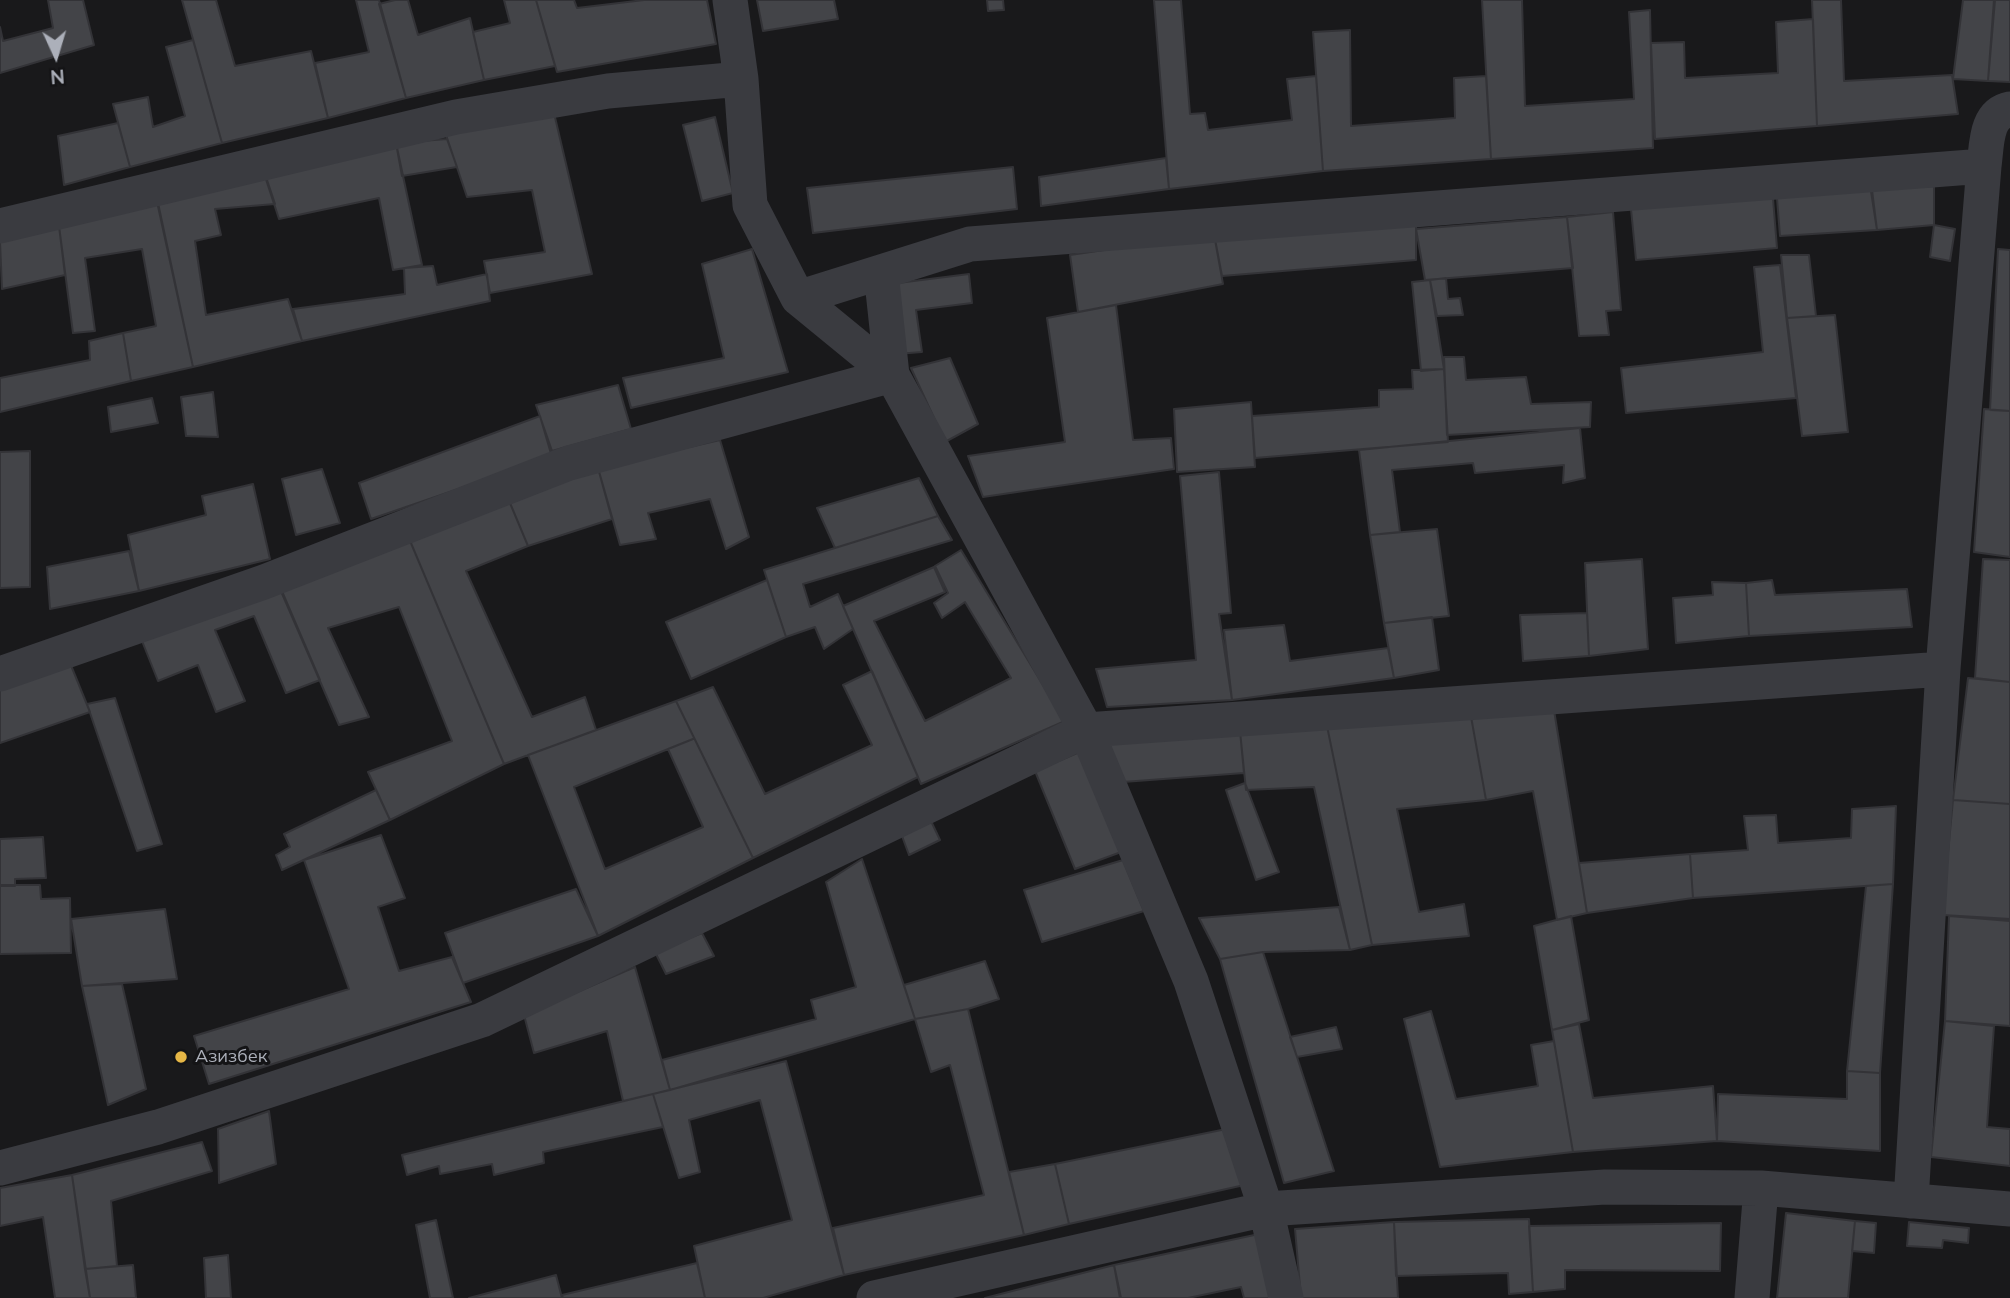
<!DOCTYPE html>
<html>
<head>
<meta charset="utf-8">
<style>
	body { margin:0 }
	#map { position:relative; width:2010px; height:1298px; overflow:hidden; background:#19191b; font-family:Mulish,sans-serif }
	canvas { display:block }
	.north { position:absolute; left:21px; top:21px; width:70px; height:70px; -webkit-text-stroke:5px #141416; paint-order:stroke; rotate:176deg; font-size:19px; font-weight:700; line-height:28px; text-align:center; color:#acb0ba }
	.north::after { content:''; display:block; margin:auto; width:24px; height:32px; background:#acb0ba; clip-path:polygon(50% 0,100% 100%,50% 72%,0 100%) }
</style>
</head>
<body>
<div id="map">
<canvas width="2010" height="1298"></canvas>
<div class="north">N</div>
</div>
<script>
const ctx = document.querySelector('canvas').getContext('2d');
ctx.lineJoin = 'round';
function paint(path, color) { ctx.fillStyle = color; ctx.fill(path, 'evenodd'); }
function stroke(path, color, width, dash) { ctx.strokeStyle = color; ctx.lineWidth = width; ctx.lineCap = dash ? 'butt' : 'round'; ctx.setLineDash(dash || []); ctx.stroke(path); }
function label(font, color, halo, rows, align = 'center') {
  ctx.font = font + ' Mulish,sans-serif'; ctx.lineWidth = 6; ctx.setLineDash([]); ctx.textBaseline = 'middle'; ctx.strokeStyle = halo; ctx.fillStyle = color; for (const [text, x, y, turn = 0] of rows) {
    ctx.save(); ctx.translate(x, y); ctx.rotate((+turn || 0) * Math.PI / 180); ctx.textAlign = isNaN(turn) ? turn : align; if (halo) ctx.strokeText(text, 0, 0); ctx.fillText(text, 0, 0); ctx.restore();
  }
}
const building = new Path2D(`
	M48,0H83L94,45L0,73V27L3,41L53,28Z
	M182,0H216L235,66L311,51L328,118L222,143Z
	M356,0H379L406,98L328,118L315,63L369,52Z
	M395,0H408L418,35L470,18L484,80L406,98L379,4Z
	M504,0H536L555,66L484,80L473,32L510,23Z
	M536,0H574L577,8L644,0H707L716,44L557,72Z
	M757,0H834L838,19L763,31Z
	M987,0H1003L1004,10L988,11Z
	M1154,0H1181L1190,114L1205,113L1208,130L1292,120L1287,79L1316,76L1323,171L1169,189Z
	M1482,0H1522L1525,106L1634,99L1629,12L1650,10L1653,148L1491,159Z
	M1812,0H1841L1844,81L1952,75L1958,114L1817,126Z
	M1963,0H1995L1988,81L1953,79Z
	M1994,0H2010V82L1988,81Z
	M1813,19L1817,126L1655,139L1651,43L1684,42L1685,78L1778,73L1776,22Z
	M1350,30L1351,126L1455,118L1454,78L1486,76L1491,159L1323,171L1313,32Z
	M193,40L222,143L130,167L113,104L148,97L153,127L185,116L166,47Z
	M554,113L592,274L490,293L484,261L545,252L532,190L467,197L445,132Z
	M715,117L733,193L702,201L683,125Z
	M118,123L130,167L64,185L58,136Z
	M447,139L457,167L402,176L396,143Z
	M396,143L422,265L393,270L379,198L279,219L261,164Z
	M1166,158L1169,189L1041,206L1039,177Z
	M1013,167L1017,209L813,233L807,188Z
	M265,174L275,204L215,209L221,235L195,241L206,315L288,299L302,341L193,367L156,197Z
	M1869,178L1877,230L1780,236L1776,186Z
	M1772,186L1777,248L1636,260L1630,199Z
	M1934,186V225L1877,230L1872,190Z
	M158,203L193,367L131,381L123,333L156,326L142,249L85,258L95,331L73,333L59,226Z
	M1613,212L1621,310L1606,311L1609,335L1579,336L1567,217Z
	M1416,217V260L1222,276L1214,234Z
	M1567,217L1573,268L1425,280L1416,229Z
	M1934,225L1955,229L1950,261L1930,257Z
	M59,226L65,275L2,289L0,242Z
	M1214,234L1223,284L1078,312L1070,255Z
	M752,249L788,372L631,408L623,378L724,358L702,264Z
	M1998,249L2010,250V411L1990,410Z
	M1781,255H1809L1816,316L1787,318Z
	M1780,265L1796,398L1626,413L1621,368L1763,352L1754,267Z
	M433,266L437,285L487,274L490,301L302,341L293,309L405,294L404,268Z
	M969,274L972,303L916,310L922,352L897,354L890,284Z
	M1446,278L1448,299L1460,298L1463,315L1437,316L1430,280Z
	M1430,280L1444,369L1421,371L1412,282Z
	M1116,305L1133,440L1171,438L1174,469L983,497L968,456L1065,442L1047,318Z
	M1835,315L1848,432L1802,436L1787,318Z
	M123,333L131,381L0,412V378L90,360L89,341Z
	M1444,357H1464L1466,380L1526,377L1531,404L1591,402L1590,427L1447,435Z
	M950,358L978,424L945,442L911,368Z
	M1444,369L1448,442L1255,458L1252,416L1379,407V390L1413,389L1412,370Z
	M618,385L631,429L552,451L536,405Z
	M213,392L218,437L186,436L181,397Z
	M152,398L158,423L111,432L108,407Z
	M1251,402L1255,467L1177,472L1174,409Z
	M1984,409L2010,411V557L1974,552Z
	M540,416L552,457L371,519L359,483Z
	M1580,428L1585,478L1563,483L1564,465L1475,473L1473,463L1392,470L1400,532L1370,535L1359,450Z
	M720,440L749,537L726,549L710,499L648,513L656,539L620,545L598,468Z
	M30,451V587L0,588V452Z
	M598,468L612,519L528,546L510,503Z
	M322,469L340,523L296,535L282,479Z
	M1219,472L1231,613L1219,614L1232,700L1107,707L1096,669L1196,660L1180,476Z
	M919,478L938,516L835,548L817,508Z
	M253,484L270,559L139,591L128,535L206,515L202,496Z
	M510,503L528,546L466,571L532,717L585,697L596,730L504,764L408,536Z
	M938,516L952,540L803,584L810,607L838,594L853,629L824,649L815,627L786,637L764,570Z
	M1437,529L1449,616L1384,623L1370,535Z
	M408,536L504,764L390,820L368,772L452,741L399,607L328,628L369,717L339,725L274,575Z
	M961,550L1065,721L921,784L843,606L934,567L945,592L874,621L925,721L1011,678L965,602L942,618L934,603L948,593L935,566Z
	M129,551L139,591L50,609L47,567Z
	M1642,559L1648,649L1589,656L1585,563Z
	M1983,559L2010,560V682L1975,678Z
	M767,580L786,637L691,679L666,622Z
	M1772,580L1775,595L1907,589L1912,627L1749,636L1746,583Z
	M278,582L320,680L286,693L254,616L215,630L245,701L216,712L198,665L158,681L140,636Z
	M1712,582L1746,583L1749,636L1676,643L1673,598L1713,595Z
	M1587,613L1589,656L1523,661L1520,615Z
	M1432,617L1439,670L1394,678L1384,623Z
	M1284,625L1290,661L1388,648L1394,678L1232,700L1224,630Z
	M68,658L90,712L0,743V681Z
	M872,671L918,777L753,858L676,701L713,687L765,794L872,745L843,685Z
	M1968,678L2010,682V804L1953,800Z
	M115,698L162,844L137,851L87,704Z
	M676,701L753,858L598,936L528,755ZM693,739L668,749L703,827L605,869L574,787Z
	M1553,704L1587,913L1557,920L1533,791L1486,800L1470,711Z
	M1470,711L1486,800L1397,809L1419,912L1464,904L1469,936L1372,945L1327,726Z
	M1327,726L1372,945L1350,950L1314,787L1246,790L1240,731Z
	M1240,731L1244,773L1123,782L1105,739Z
	M1089,748L1132,848L1075,869L1035,771Z
	M1245,783L1279,872L1256,880L1226,790Z
	M376,790L390,820L282,870L276,855L290,847L284,834Z
	M1953,800L2010,804V919L1942,915Z
	M1896,806L1893,884L1693,898L1690,854L1748,850L1744,816L1776,815L1778,843L1851,838L1852,809Z
	M931,821L940,840L909,855L902,836Z
	M381,835L405,898L378,907L399,971L452,957L471,1002L209,1084L194,1036L349,989L304,860Z
	M43,837L46,878L15,879V886H0V839Z
	M1690,854L1693,898L1587,913L1579,863Z
	M862,859L915,1019L670,1090L662,1060L816,1019L811,1000L856,987L826,882Z
	M1123,860L1144,911L1042,942L1024,890Z
	M1893,884L1880,1073L1847,1071L1866,886Z
	M0,885H40L41,899L70,898L71,953L0,954Z
	M576,889L598,936L463,983L445,933Z
	M1339,907L1350,950L1263,952L1220,959L1199,918Z
	M165,909L177,979L82,986L71,919Z
	M1571,916L1589,1020L1552,1030L1534,926Z
	M1949,916L2010,921V1026L1945,1021Z
	M702,933L714,956L666,974L655,952Z
	M1263,952L1334,1171L1284,1183L1220,959Z
	M985,961L999,999L968,1009L915,1019L904,985Z
	M635,967L670,1090L623,1101L607,1031L534,1053L524,1015Z
	M122,984L146,1089L108,1105L82,986Z
	M968,1009L1024,1235L844,1275L833,1228L984,1195L950,1065L931,1072L915,1019Z
	M1431,1011L1456,1099L1538,1086L1531,1045L1554,1041L1573,1152L1440,1167L1404,1019Z
	M1945,1021L1994,1026L1987,1127L2010,1129V1166L1931,1157Z
	M1579,1024L1593,1098L1713,1086L1717,1141L1573,1152L1552,1030Z
	M1336,1027L1342,1049L1297,1057L1290,1037Z
	M786,1061L844,1275L763,1298H705L694,1246L792,1220L760,1100L689,1120L700,1172L679,1178L653,1094Z
	M1847,1071L1880,1073V1151L1717,1141L1718,1094L1847,1099Z
	M653,1094L663,1127L543,1152L544,1163L494,1175L492,1164L440,1174L439,1166L407,1175L402,1155Z
	M269,1111L276,1164L219,1183L218,1129Z
	M1236,1127L1249,1184L1069,1224L1055,1164Z
	M202,1142L212,1171L111,1201L117,1266L85,1269L72,1175Z
	M1055,1164L1069,1224L1024,1235L1009,1172Z
	M72,1175L90,1298H55L43,1217L0,1226V1188Z
	M1786,1213L1855,1221L1848,1298H1777Z
	M1529,1219L1533,1292L1509,1294L1508,1273L1396,1276L1394,1222Z
	M436,1220L453,1298H430L416,1225Z
	M1855,1221L1876,1223L1874,1253L1852,1251Z
	M1394,1222L1398,1298H1301L1295,1229Z
	M1909,1222L1969,1228L1968,1243L1943,1240L1942,1248L1907,1246Z
	M1721,1223L1720,1271L1565,1270V1289L1533,1292L1529,1226Z
	M1259,1234L1274,1298H1244L1241,1287L1188,1298H1121L1114,1265Z
	M228,1255L231,1298H206L204,1258Z
	M697,1263L705,1298H563L562,1295Z
	M133,1265L136,1298H90L85,1269Z
	M1114,1265L1120,1298H985Z
	M556,1275L562,1298H469Z`);
paint(building, '#434448');
stroke(building, '#333337', 2);
stroke(new Path2D(`
	M730,0L741,79L750,205L798,298L892,375L1086,730L1191,981L1266,1209L1286,1298
	M0,226L456,117L608,91L741,79
	M881,272L970,244L1984,166
	M0,674L264,582L569,463L892,375L881,272L798,298
	M0,1168L158,1127L482,1020L1086,730L1943,669
	M1911,1201L1943,669L1984,166C1987,145 1985,114 2010,109
	M874,1298L1266,1209L1605,1187L1761,1188L2010,1209
	M1752,1298L1761,1188`), '#3a3b40', 35);
for (const [x, y, r, color] of [
	[181,1057,7,"#e6b746"]
]) { const dot = new Path2D(); dot.arc(x, y, r, 0, 2 * Math.PI); ctx.fillStyle = color; ctx.fill(dot); stroke(dot, '#141416', 2.5); }
label('18px', '#acb0ba', '#141416', [
	["Азизбек",195,1057]
], 'left');
</script>
</body>
</html>
